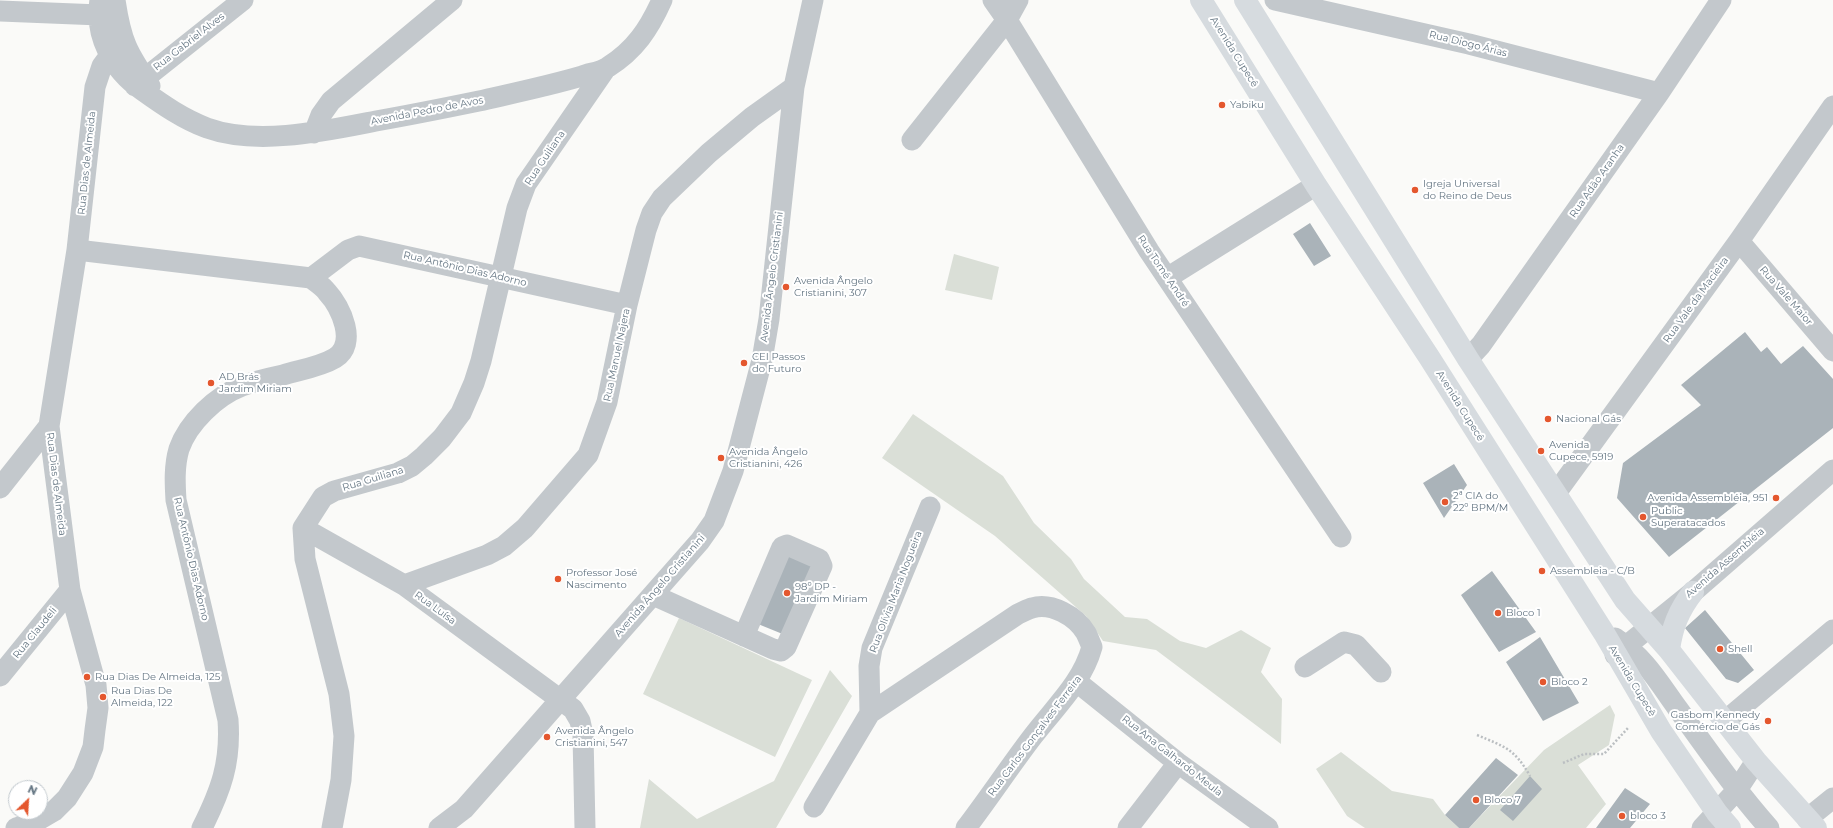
<!DOCTYPE html>
<html>
<head>
<meta charset="utf-8">
<style>
	body { margin:0 }
	#map { position:relative; width:1833px; height:828px; overflow:hidden; background:#fafaf8; font-family:Montserrat,sans-serif }
	canvas { display:block }
	.north { position:absolute; left:8px; top:780px; width:40px; height:40px; box-sizing:border-box; background:#fff; border:1px solid #c1c8cd; border-radius:50%; rotate:25deg; font-size:11px; font-weight:700; line-height:16px; text-align:center; color:#657683 }
	.north::after { content:''; display:block; margin:auto; width:14px; height:18px; background:#e4572e; clip-path:polygon(50% 0,100% 100%,50% 72%,0 100%) }
</style>
</head>
<body>
<div id="map">
<canvas width="1833" height="828"></canvas>
<div class="north">N</div>
</div>
<script>
const ctx = document.querySelector('canvas').getContext('2d');
ctx.lineJoin = 'round';
function paint(path, color) { ctx.fillStyle = color; ctx.fill(path, 'evenodd'); }
function stroke(path, color, width, dash) { ctx.strokeStyle = color; ctx.lineWidth = width; ctx.lineCap = dash ? 'butt' : 'round'; ctx.setLineDash(dash || []); ctx.stroke(path); }
function label(font, color, halo, rows, align = 'center') {
  ctx.font = font + ' Montserrat,sans-serif'; ctx.lineWidth = 4; ctx.setLineDash([]); ctx.textBaseline = 'middle'; ctx.strokeStyle = halo; ctx.fillStyle = color; for (const [text, x, y, turn = 0] of rows) {
    ctx.save(); ctx.translate(x, y); ctx.rotate((+turn || 0) * Math.PI / 180); ctx.textAlign = isNaN(turn) ? turn : align; if (halo) ctx.strokeText(text, 0, 0); ctx.fillText(text, 0, 0); ctx.restore();
  }
}
paint(new Path2D(`
	M954,254L999,267L992,300L945,290Z
	M913,414L1003,476L1034,523L1071,559L1084,579L1125,617L1147,619L1180,641L1206,648L1241,630L1271,648L1261,672L1282,699L1281,744L1156,650L1103,641L1086,616L995,536L882,458Z
	M679,618L812,680L775,757L643,694Z
	M830,670L852,696L776,828H640L649,779L697,819L774,781Z
	M1610,705L1615,715L1609,745L1578,765L1606,804L1586,828H1469L1544,750Z
	M1341,752L1392,791L1433,799L1445,815L1459,828H1365L1347,816L1316,769Z`), '#dadfd7');
paint(new Path2D(`
	M1310,223L1331,256L1314,266L1293,234Z
	M1745,332L1761,352L1767,347L1781,364L1803,346L1833,379V428L1669,557L1617,498L1623,463L1701,405L1681,385Z
	M1454,464L1467,485L1444,518L1423,483Z
	M790,551L816,563L785,635L758,624Z
	M1492,571L1536,632L1499,652L1461,595Z
	M1705,610L1754,670L1738,683L1726,679L1685,628Z
	M1540,637L1579,703L1543,721L1506,662Z
	M1496,758L1518,775L1469,828H1459L1445,815Z
	M1530,776L1542,789L1513,821L1500,810Z
	M1625,788L1650,804L1630,828H1596Z`), '#aab3b9');
stroke(new Path2D(`
	M1477,735C1505,747 1514,748 1530,776
	M1563,763L1584,754H1604L1628,728`), '#bbbfc2', 2.5, [2, 2]);
stroke(new Path2D(`
	M100,0C94,36 113,70 142,90C163,105 183,119 207,128C257,146 325,131 376,121C410,115 445,108 479,101C514,93 548,86 582,76C590,73 601,72 608,67C635,50 649,29 662,0
	M115,0C121,41 127,52 150,86
	M993,0L1007,20L1149,251L1341,537
	M1275,0L1469,44L1659,93
	M0,11L100,15
	M135,86L243,0
	M314,133L321,115L331,101L452,0
	M912,140L1007,20L1018,0
	M1739,241L1833,351
	M77,250L311,278C316,282 323,286 327,292C341,307 358,344 335,358C320,367 299,370 283,375C269,378 255,381 242,386C216,396 188,423 179,449C174,466 175,484 176,500L228,720C231,763 221,790 202,828
	M311,278L348,250L359,246L627,305
	M1167,278L1316,185
	M1468,359L1481,345L1659,93L1721,0
	M0,488L49,426
	M1556,493L1739,241L1833,106
	M303,528L404,585L573,709L580,721L583,735L585,828
	M404,585L487,555L504,546L525,528L588,455L607,402L627,305L646,230L652,213L662,198L709,153L752,117L794,87
	M653,595L773,649L781,651L786,647L822,566L819,559L787,545L782,547L744,636
	M1615,638C1646,659 1657,680 1678,709C1707,749 1736,791 1769,828
	M1615,655L1693,592L1833,470
	M1305,667L1344,642L1356,645L1381,672
	M0,676L70,590
	M1077,682L1178,763L1268,828
	M870,713L1018,614C1023,612 1028,609 1032,608C1051,602 1076,616 1086,633C1088,637 1090,642 1092,647C1082,683 1055,707 1033,736C1010,766 989,798 966,828
	M1725,721L1833,630
	M814,807L870,713L869,666L872,648L930,507
	M1807,819L1833,798
	M16,828L35,822L54,811L67,798L83,773L93,747L95,730L98,708L96,685L70,590L49,426L77,250L95,87L102,66L122,39
	M332,828L341,780L344,736L339,694L305,559L303,528L323,497L334,491L398,473L412,466L424,456L442,438L461,413L474,383L481,361L517,208L526,184L606,68
	M439,828L464,809L700,541L714,521L733,471L762,360L769,319L794,87L813,0
	M1128,828L1178,763
	M1702,828L1737,790L1756,761`), '#c3c8cc', 21);
stroke(new Path2D(`
	M1201,0L1316,185L1429,357L1604,633L1661,731L1717,813L1730,828
	M1245,0L1468,359L1625,600L1669,650L1756,761L1816,828
	M1669,650C1672,627 1679,610 1693,592`), '#d6dbdf', 22);
for (const [x, y, r, color] of [
	[1222,105,4,"#e4572e"],
	[1415,190,4,"#e4572e"],
	[786,287,4,"#e4572e"],
	[744,363,4,"#e4572e"],
	[211,383,4,"#e4572e"],
	[1548,419,4,"#e4572e"],
	[1541,451,4,"#e4572e"],
	[721,458,4,"#e4572e"],
	[1776,498,4,"#e4572e"],
	[1445,502,4,"#e4572e"],
	[1643,517,4,"#e4572e"],
	[1542,571,4,"#e4572e"],
	[558,579,4,"#e4572e"],
	[787,593,4,"#e4572e"],
	[1498,613,4,"#e4572e"],
	[1720,649,4,"#e4572e"],
	[87,677,4,"#e4572e"],
	[1543,682,4,"#e4572e"],
	[103,697,4,"#e4572e"],
	[1768,721,4,"#e4572e"],
	[547,737,4,"#e4572e"],
	[1476,800,4,"#e4572e"],
	[1622,816,4,"#e4572e"]
]) { const dot = new Path2D(); dot.arc(x, y, r, 0, 2 * Math.PI); ctx.fillStyle = color; ctx.fill(dot); stroke(dot, '#fff', 1.5); }
label('10px', '#657683', '#fff', [
	["Rua Gabriel Alves",189,42,-38],
	["Rua Diogo Árias",1468,44,14],
	["Avenida Cupecê",1234,52,58],
	["Avenida Pedro de Avos",427,111,-11],
	["Rua Guiliana",545,158,-56],
	["Rua Dias de Almeida",87,163,-84],
	["Rua Adão Aranha",1597,181,-55],
	["Rua Antônio Dias Adorno",465,269,13],
	["Rua Tomé André",1163,271,56],
	["Avenida Ângelo Cristianini",772,277,-83],
	["Rua Vale Maior",1786,296,49],
	["Rua Vale da Macieira",1696,300,-54],
	["Rua Manuel Najera",617,355,-78],
	["Avenida Cupecê",1460,406,58],
	["Rua Guiliana",373,479,-17],
	["Rua Dias de Almeida",56,484,83],
	["Rua Antônio Dias Adorno",191,559,77],
	["Avenida Assembléia",1725,563,-41],
	["Avenida Ângelo Cristianini",660,586,-49],
	["Rua Olívia Maria Nogueira",896,592,-69],
	["Rua Luísa",435,608,36],
	["Rua Claudeli",35,633,-51],
	["Avenida Cupecê",1632,681,59],
	["Rua Carlos Gonçalves Ferreira",1035,736,-53],
	["Rua Ana Galhardo Meula",1172,756,38]
]);
label('10px', '#657683', '#fff', [
	["Yabiku",1230,105],
	["Igreja Universal",1423,184],
	["do Reino de Deus",1423,196],
	["Avenida Ângelo",794,281],
	["Cristianini, 307",794,293],
	["CEI Passos",752,357],
	["do Futuro",752,369],
	["AD Brás",219,377],
	["Jardim Miriam",219,389],
	["Nacional Gás",1556,419],
	["Avenida",1549,445],
	["Cupece, 5919",1549,457],
	["Avenida Ângelo",729,452],
	["Cristianini, 426",729,464],
	["2ª CIA do",1453,496],
	["22º BPM/M",1453,508],
	["Avenida Assembléia, 951",1768,498,"right"],
	["Public",1651,511],
	["Superatacados",1651,523],
	["Assembleia - C/B",1550,571],
	["Professor José",566,573],
	["Nascimento",566,585],
	["98º DP -",795,587],
	["Jardim Miriam",795,599],
	["Bloco 1",1506,613],
	["Shell",1728,649],
	["Rua Dias De Almeida, 125",95,677],
	["Bloco 2",1551,682],
	["Rua Dias De",111,691],
	["Almeida, 122",111,703],
	["Gasbom Kennedy",1760,715,"right"],
	["Comércio de Gás",1760,727,"right"],
	["Avenida Ângelo",555,731],
	["Cristianini, 547",555,743],
	["Bloco 7",1484,800],
	["bloco 3",1630,816]
], 'left');
</script>
</body>
</html>
